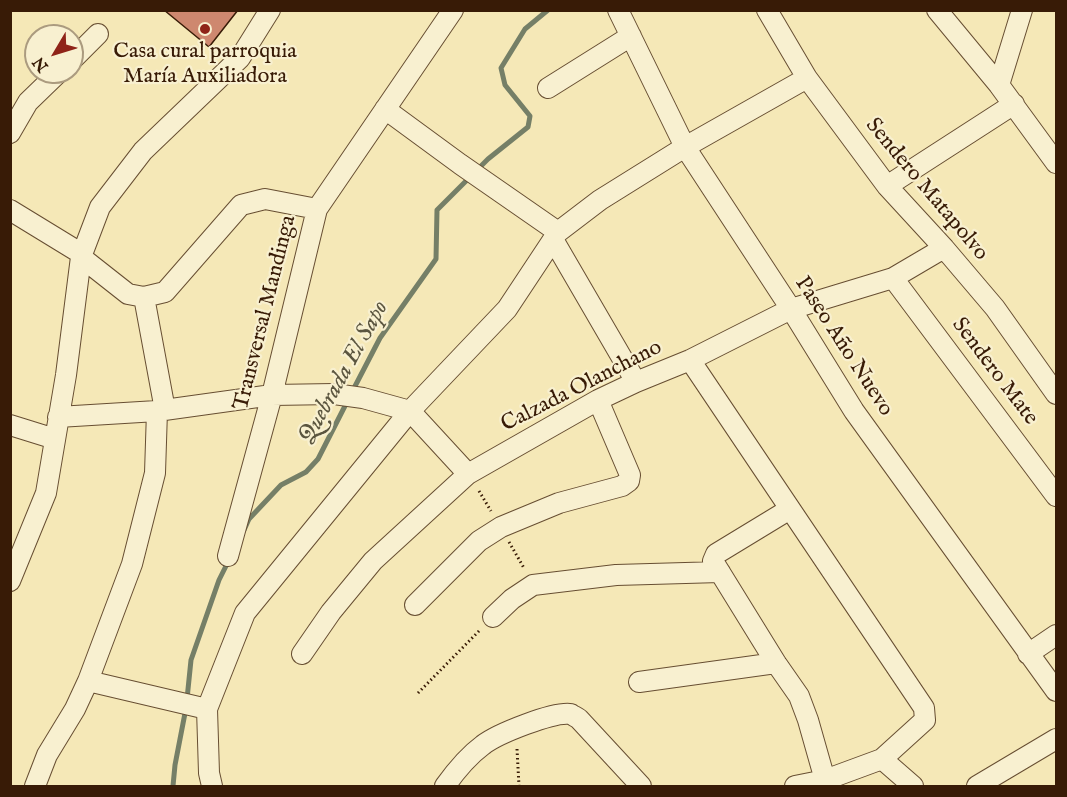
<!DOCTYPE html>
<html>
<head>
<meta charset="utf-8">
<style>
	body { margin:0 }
	#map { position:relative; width:1067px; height:797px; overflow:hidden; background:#f5e8b7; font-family:"IM FELL English",serif }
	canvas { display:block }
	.frame { position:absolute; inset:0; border:12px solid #381b06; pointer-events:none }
	.north { position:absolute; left:24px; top:24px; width:60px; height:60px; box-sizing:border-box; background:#f8f0d0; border:2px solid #ab9b7f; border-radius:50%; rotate:232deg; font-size:16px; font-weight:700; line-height:24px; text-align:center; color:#381b06 }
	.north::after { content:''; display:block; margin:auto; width:21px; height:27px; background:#8f2418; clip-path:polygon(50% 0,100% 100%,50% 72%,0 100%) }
</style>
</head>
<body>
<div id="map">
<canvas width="1067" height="797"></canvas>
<div class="frame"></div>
<div class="north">N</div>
</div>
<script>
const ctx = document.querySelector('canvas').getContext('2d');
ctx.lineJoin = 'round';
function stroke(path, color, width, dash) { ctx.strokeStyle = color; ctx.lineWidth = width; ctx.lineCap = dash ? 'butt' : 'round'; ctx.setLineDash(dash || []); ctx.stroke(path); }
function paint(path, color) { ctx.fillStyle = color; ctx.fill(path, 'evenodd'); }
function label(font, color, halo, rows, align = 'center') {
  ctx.font = font + ' "IM FELL English",serif'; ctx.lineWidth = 4.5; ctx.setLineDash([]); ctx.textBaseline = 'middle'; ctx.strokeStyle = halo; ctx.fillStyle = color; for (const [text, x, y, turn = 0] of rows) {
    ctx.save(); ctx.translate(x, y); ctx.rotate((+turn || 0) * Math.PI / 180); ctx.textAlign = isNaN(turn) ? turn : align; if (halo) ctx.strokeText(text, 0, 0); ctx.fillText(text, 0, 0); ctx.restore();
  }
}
stroke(new Path2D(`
	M352,392L380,338L436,259L437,210L488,159L528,127L530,116L505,85L501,68L525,29L548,10
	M244,530L249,519L281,485L306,472L318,459L348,400
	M187,699L191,660L219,580L229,560
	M173,786L175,765L186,708`), '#757f67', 5);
const building = new Path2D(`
	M164,10H238L209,47Z`);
paint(building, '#ce886f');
stroke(building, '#381b06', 1.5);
const minor = new Path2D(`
	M618,10L685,147L791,309L854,411L1056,691
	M767,10L807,78L887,186L944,248L995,308L1056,394
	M937,10L999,85L1056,163
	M72,60L98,34
	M999,85L1022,10
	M548,88L631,36
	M385,109L460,164L558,232
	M10,133L28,102L59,72
	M887,186L1014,104
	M10,210L82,254
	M554,241L636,382
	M81,257L128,294L144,297L165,292L241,205L265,199L317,209
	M893,278L1056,496
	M144,297L165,410
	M690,360L924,708L925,720L882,759L825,780L795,786
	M58,417L157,411L272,395L334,394L363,398L410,411L468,474
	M10,425L55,439
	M790,509L716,554L713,561L776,663L799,696L808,720L825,780
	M228,556L272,395L317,209L453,10
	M10,581L46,493L66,375L81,257L100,207L143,151L240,58L270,10
	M415,605L479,541L501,527L559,503L622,486L629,481L630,475L598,400
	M493,617L512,599L533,585L616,575L720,572
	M302,654L331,612L373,561L468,474L598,400L636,382L690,360L791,309L893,278L944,248
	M1028,654L1056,635
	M88,681L207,709
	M639,682L776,663
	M882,759L913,786
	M35,786L47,755L75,709L88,681L132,564L155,473L157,411
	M212,786L209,773L207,709L245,613L410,411L507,309L558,232L600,200L685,147L807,78
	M445,786C455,772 468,756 483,745C497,734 554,711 571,714C572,715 578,718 579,719L641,786
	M977,786L1056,739`);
stroke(minor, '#674e32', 22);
stroke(new Path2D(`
	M479,491L491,511
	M509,542L524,568
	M418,693L480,630
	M517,749L519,786`), '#381b06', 3, [1.5, 3]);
stroke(minor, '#f8f0d0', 20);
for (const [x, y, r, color] of [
	[205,29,6,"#8f2418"]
]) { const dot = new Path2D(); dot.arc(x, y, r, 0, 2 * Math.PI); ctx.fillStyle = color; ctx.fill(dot); stroke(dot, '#f8f0d0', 2); }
label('22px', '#381b06', '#f8f0d0', [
	["Casa cural parroquia",205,52],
	["María Auxiliadora",205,77]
]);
label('22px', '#381b06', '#f8f0d0', [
	["Sendero Matapolvo",926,190,50],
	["Transversal Mandinga",266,313,-76],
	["Paseo Año Nuevo",843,347,57],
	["Sendero Mate",994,372,53],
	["Calzada Olanchano",582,387,-27]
]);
label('italic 24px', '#5b553f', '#f8f0d0', [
	["Quebrada El Sapo",345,373,-61]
]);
</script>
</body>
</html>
